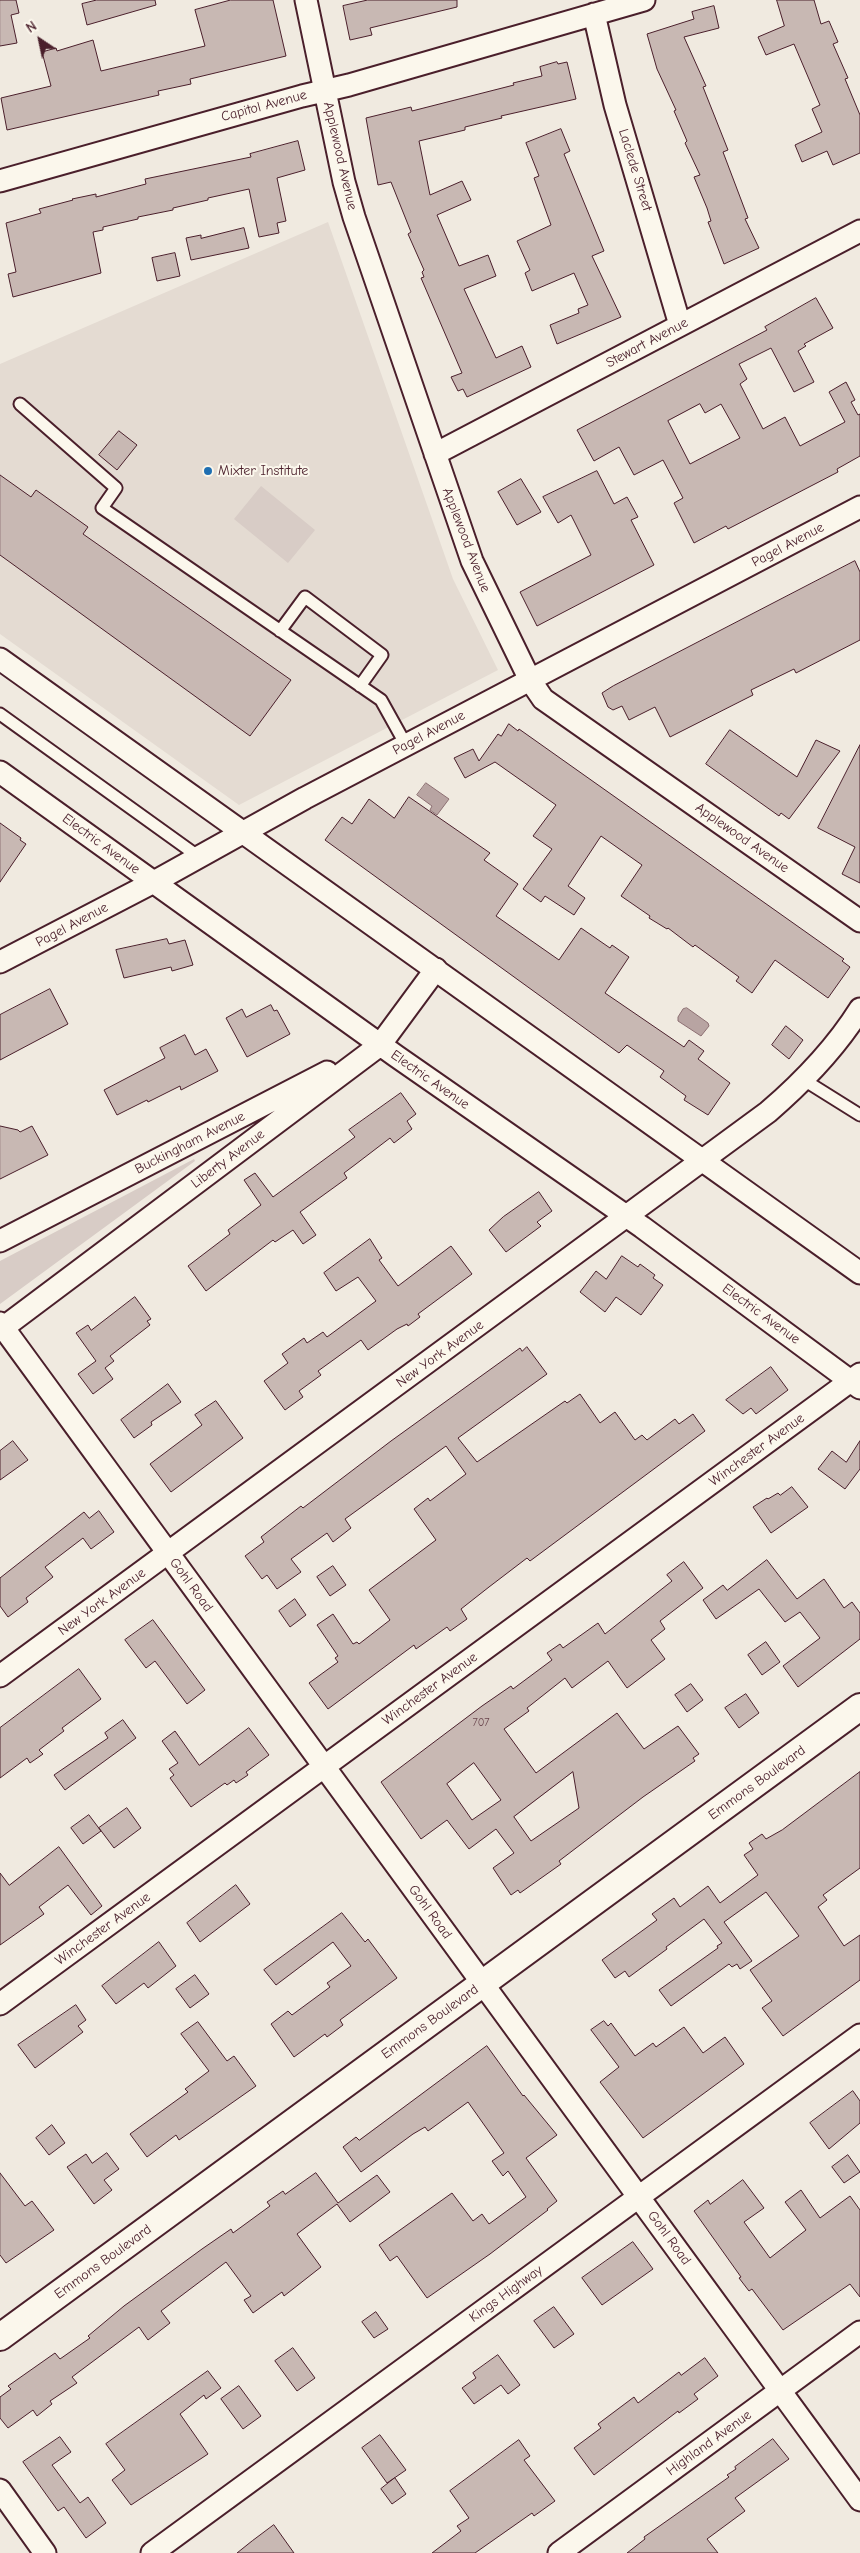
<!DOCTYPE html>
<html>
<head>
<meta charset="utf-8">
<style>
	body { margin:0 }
	#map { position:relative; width:860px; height:2553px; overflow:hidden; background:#f0eae0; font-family:"Comic Neue",sans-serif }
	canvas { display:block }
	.north { position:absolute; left:15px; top:15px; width:50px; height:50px; -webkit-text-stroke:4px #fbf7ec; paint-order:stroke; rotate:326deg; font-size:14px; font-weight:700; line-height:20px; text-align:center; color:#4a1f2b }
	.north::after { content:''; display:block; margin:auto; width:18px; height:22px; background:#4a1f2b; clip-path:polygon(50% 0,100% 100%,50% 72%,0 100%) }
</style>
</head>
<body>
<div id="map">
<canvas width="860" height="2553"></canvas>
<div class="north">N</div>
</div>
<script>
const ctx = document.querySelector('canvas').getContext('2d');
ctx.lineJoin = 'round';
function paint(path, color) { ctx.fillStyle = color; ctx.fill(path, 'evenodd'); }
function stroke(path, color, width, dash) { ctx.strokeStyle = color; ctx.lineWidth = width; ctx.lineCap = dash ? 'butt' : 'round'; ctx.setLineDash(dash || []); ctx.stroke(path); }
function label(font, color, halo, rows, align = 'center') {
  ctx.font = font + ' "Comic Neue",sans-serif'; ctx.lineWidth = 4; ctx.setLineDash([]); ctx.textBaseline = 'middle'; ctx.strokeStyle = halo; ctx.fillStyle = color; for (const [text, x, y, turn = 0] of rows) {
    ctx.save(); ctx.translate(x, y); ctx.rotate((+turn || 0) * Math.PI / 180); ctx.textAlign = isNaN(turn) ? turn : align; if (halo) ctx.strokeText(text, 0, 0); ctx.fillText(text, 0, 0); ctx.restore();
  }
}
paint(new Path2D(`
	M328,222L453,579L498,670L239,805L0,634V364Z`), '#e4dbd2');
paint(new Path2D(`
	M261,486L315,530L288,563L234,519Z
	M194,1159L195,1161L0,1304V1261Z`), '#d8ccc6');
const water = new Path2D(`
	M426,783L449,799L437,815L430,810L432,806L417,795Z
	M687,1008L708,1023L709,1026L701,1036L678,1021V1017L683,1009Z`);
paint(water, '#b8a4a2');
stroke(water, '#8c6f72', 1);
const building = new Path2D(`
	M0,0H16L19,13L11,15L17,43L0,46Z
	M97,0H155L156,5L87,25L82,4Z
	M231,0H273L286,56L190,79L191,84L158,91L159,95L7,130L1,98L51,86L42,52L56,48L57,51L93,40L101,71L205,46L195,10Z
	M368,0H457V7L370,28L372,35L350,40L343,6Z
	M777,0H814L821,24L829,21L838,42L833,44L848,78L845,79L860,115V153L833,165L827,151L802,162L795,145L822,132L812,109L820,105L794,44L766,55L758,37L784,26Z
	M714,6L719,28L684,37L706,86L703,87L728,150L723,152L748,218L745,219L759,248L724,264L708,222L711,221L707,208L694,177L700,175L685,143L687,141L674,111L676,110L657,69L647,34L694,19L692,12Z
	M557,62L558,64L567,62L576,99L501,116L502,118L465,127V130L419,141L430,195L462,181L471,200L437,215L459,266L488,255L496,276L464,289L496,358L522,346L531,367L467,397L463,389L458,391L451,377L462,373L421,278L424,277L422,272L424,270L408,234L411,232L391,182L378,185L366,118L411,107L412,111L514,85L513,83L542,76L540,67Z
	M561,129L570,151L564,154L604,251L592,256L621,317L557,344L550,325L579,313L578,309L588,305L574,273L532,291L525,273L530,270L517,241L551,225L534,178L539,176L526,143Z
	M298,141L305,170L277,178L286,221L277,223L279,233L259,237L249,189L208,198V200L173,208V210L138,217V219L103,227V230L93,232L101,273L13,297L8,274L16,272L6,223L41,213L39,209L73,200L72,199L96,194V197L146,184L145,179L251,157L250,154Z
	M244,228L249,248L191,260L186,238L201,235V238Z
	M175,253L180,276L157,281L152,258Z
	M816,298L833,328L804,344L806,346L798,351L814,382L794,392L771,348L739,364L747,379L740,384L763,429L785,417L800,446L845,422L829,392L846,382L855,400L851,402L858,415L860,414V456L837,469L838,472L728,529L726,526L694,543L674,503L683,498L663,460L634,475L619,447L594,461L577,430L767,330L765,327ZM700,404L705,413L721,404L740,438L690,464L668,421Z
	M119,431L137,445L117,470L99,455Z
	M597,471L614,504L627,497L638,517L631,520L654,565L537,626L520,592L591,555L571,515L558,523L543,497Z
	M0,475L31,497L36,490L88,527L83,534L291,680L250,736L0,555Z
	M521,479L541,512L517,525L498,492Z
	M855,561L860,572V640L796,673L794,669L751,690L753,695L670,737L655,707L629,720L622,706L613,710L608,707L602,693L613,686Z
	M509,724L518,731L519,729L844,959L842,961L850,967L828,998L775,960L752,993L736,981L739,977L695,945L693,947L668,928L667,929L649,918L650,916L621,896L642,865L601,836L568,886L585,898L574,915L545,896L541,902L523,889L552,849L533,836L556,805L495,762L465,778L454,758L473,749L479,761L498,734L501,736Z
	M730,730L797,777L816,740L840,751L789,819L781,813L779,816L706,764Z
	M860,745V883L842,874L855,847L818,828Z
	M409,797L490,853L484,860L518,884L496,916L559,960L581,928L610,948L612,945L629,957L605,993L684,1047L689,1040L704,1051L698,1059L730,1083L708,1115L684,1100L686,1096L660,1077L664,1071L627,1045L619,1053L325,840L342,817L352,824L369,799L394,818Z
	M0,823L21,838L20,840L26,844L0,882Z
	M167,939L169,944L185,940L193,965L172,971L171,967L124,978L116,950Z
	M50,989L68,1024L0,1060V1015Z
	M271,1005L274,1011L277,1010L290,1034L247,1057L226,1018L242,1009L246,1017Z
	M786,1026L803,1040L789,1059L772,1045Z
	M185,1035L195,1055L206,1049L218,1071L181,1090L180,1086L148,1102L147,1100L117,1115L104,1090L165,1058L160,1048Z
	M401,1093L416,1114L407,1121L412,1129L394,1143L390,1138L356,1164L344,1173L347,1178L300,1212L316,1235L303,1244L293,1230L275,1242L273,1240L206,1291L188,1266L230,1234L228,1230L261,1205L244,1180L255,1173L273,1197L355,1137L349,1130Z
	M0,1126L18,1130L20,1132L32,1126L48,1155L0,1179Z
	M539,1192L552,1211L537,1222L541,1226L506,1252L489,1230L503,1217Z
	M370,1239L382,1258L379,1260L398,1286L451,1246L472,1274L418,1314L420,1317L408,1326L407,1324L397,1329L368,1350L361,1340L318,1371L321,1375L299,1391L303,1397L285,1410L264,1381L288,1363L282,1354L304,1338L307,1343L323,1332L327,1337L376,1301L358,1277L336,1291L324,1273Z
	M622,1256L638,1267L640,1264L655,1275L653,1278L663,1285L641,1315L616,1297L605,1312L580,1292L596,1271L606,1279Z
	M135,1297L151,1319L147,1321L150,1325L110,1356L114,1361L105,1368L113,1379L93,1394L78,1374L96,1361L76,1333L88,1325L91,1330Z
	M527,1347L547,1374L458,1438L477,1462L565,1401L567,1403L580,1394L600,1423L615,1412L635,1440L642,1435L647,1440L675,1419L679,1424L693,1414L705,1431L530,1561L527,1558L489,1587L461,1609L467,1619L450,1631L447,1627L416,1649L414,1645L328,1709L309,1683L338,1662L335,1658L338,1656L317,1625L333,1614L353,1644L357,1642L359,1644L390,1620L369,1590L436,1540L414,1509L428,1498L430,1501L466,1474L446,1446L345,1519L351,1528L333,1542L327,1533L291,1559L301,1572L277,1589L267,1575L262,1579L245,1556L264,1542L261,1537L301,1506L303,1508L391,1441L520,1348L522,1351Z
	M771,1367L788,1390L756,1414L751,1408L743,1414L726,1400Z
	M168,1384L181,1402L151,1422L152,1425L134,1438L121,1420Z
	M216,1401L243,1438L171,1492L150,1464L202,1425L195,1415Z
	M13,1441L28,1460L0,1480V1451Z
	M860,1441V1469L845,1489L818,1469L832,1451L846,1462Z
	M792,1487L808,1507L771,1533L753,1507L767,1498L768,1499L778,1493L780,1495Z
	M99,1511L114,1532L91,1549L83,1538L45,1567L53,1577L26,1598L28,1602L8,1617L0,1606V1578L84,1512L89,1518Z
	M767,1560L797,1599L824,1579L844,1608L852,1602L860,1613V1639L798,1687L783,1666L820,1638L800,1612L785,1622L759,1589L716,1619L703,1600L723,1585L727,1590Z
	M684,1562L703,1588L660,1621L665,1629L651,1640L665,1659L627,1688L608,1661L572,1688L565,1678L527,1708L529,1711L504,1729L536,1773L617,1713L644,1749L678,1726L699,1754L693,1758L695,1761L643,1797L559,1861L561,1864L520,1893L518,1890L511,1895L493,1868L514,1853L496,1829L469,1849L447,1820L421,1839L381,1782L482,1706L511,1686L513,1689L552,1660L547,1653L560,1644L563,1648L598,1623L605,1634L672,1581L667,1575ZM474,1763L501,1800L472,1820L447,1784ZM573,1772L579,1808L531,1841L514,1817Z
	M333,1566L346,1585L330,1596L317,1577Z
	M295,1599L306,1615L290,1627L279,1611Z
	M153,1620L205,1690L187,1704L155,1661L146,1668L125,1640Z
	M766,1642L780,1662L762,1675L748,1655Z
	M79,1669L101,1699L62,1728L64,1731L39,1750L43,1754L30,1763L27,1758L0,1778V1728Z
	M691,1684L703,1700L687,1712L675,1695Z
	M746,1694L759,1713L739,1728L725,1708Z
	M123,1720L136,1738L65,1790L54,1775L108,1738L105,1733Z
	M249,1728L269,1755L246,1772L248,1775L236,1783L234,1780L227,1785L225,1783L191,1807L170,1778L174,1775L169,1769L178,1763L162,1741L175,1731L199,1765Z
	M860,1772V1868L823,1895L827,1900L818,1907L844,1946L860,1935V1980L783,2036L762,2008L772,2001L750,1970L799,1936L766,1892L724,1922L752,1961L740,1969L737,1964L732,1967L729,1964L671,2006L659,1990L718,1948L717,1946L722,1943L704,1919L666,1947L667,1949L629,1977L625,1971L615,1978L602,1960L657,1920L652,1914L674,1898L680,1907L708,1886L720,1903L758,1875L744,1855L753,1849L749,1843L762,1834L766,1839L782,1830Z
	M127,1808L141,1828L114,1848L99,1828Z
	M89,1815L101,1831L83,1844L71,1828Z
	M59,1847L102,1906L91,1915L68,1885L39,1907L44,1914L0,1945V1873L9,1885Z
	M236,1885L250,1904L200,1942L187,1923Z
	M342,1913L365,1942L368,1939L397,1978L340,2020L343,2025L327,2037L325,2034L294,2057L271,2024L288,2011L292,2015L330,1987L327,1983L351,1966L333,1942L276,1985L264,1970Z
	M159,1942L176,1966L148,1988L144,1983L116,2004L102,1986Z
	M195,1975L209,1994L190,2008L176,1989Z
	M76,2005L86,2020L78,2026L83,2032L35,2068L18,2045Z
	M604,2021L608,2026L611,2023L635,2056L653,2043L656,2047L684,2027L703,2053L725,2037L744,2064L643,2138L600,2082L619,2067L591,2030Z
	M198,2022L227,2061L234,2056L256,2086L179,2140L176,2135L147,2157L130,2134L188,2092L185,2089L209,2071L181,2034Z
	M487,2046L523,2096L524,2095L557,2135L526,2158L557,2201L547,2209L548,2210L490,2254L427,2298L397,2256L390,2261L379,2245L452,2193L473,2221L482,2214L489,2224L526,2197L508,2171L503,2176L492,2161L504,2153L468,2102L428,2131L425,2127L413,2134L361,2172L343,2147L356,2137L359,2140Z
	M853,2091L860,2101V2123L829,2149L810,2123Z
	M52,2125L65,2143L49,2155L36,2138Z
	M107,2153L119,2169L104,2180L112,2190L94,2204L67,2167L86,2154L92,2163Z
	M848,2155L860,2172L844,2183L832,2167Z
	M0,2173L25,2206L32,2201L54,2230L6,2263L0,2255Z
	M316,2173L338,2203L377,2175L390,2192L350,2222L337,2204L297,2234L321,2267L284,2296L282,2292L253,2313L244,2300L251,2296L226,2262L161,2311L170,2323L148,2340L139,2327L72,2377L77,2383L50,2401L52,2404L37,2416L33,2410L8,2428L0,2418V2397L11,2389L8,2386L55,2353L60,2359L90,2338L88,2336L124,2306L202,2249L231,2229L233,2233L270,2206L267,2202L283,2191L285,2194Z
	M743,2180L764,2208L744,2222L770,2258L806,2230L785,2202L801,2190L820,2218L850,2196L860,2210V2297L850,2284L783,2330L752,2289L749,2291L739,2278L741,2277L694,2211L708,2200L710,2204Z
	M633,2242L653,2269L602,2305L582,2278Z
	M554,2307L574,2334L554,2348L534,2321Z
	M376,2312L388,2329L374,2338L362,2322Z
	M293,2348L315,2378L297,2391L275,2361Z
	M498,2355L520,2385L508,2394L501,2385L474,2404L462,2388L476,2378L473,2373Z
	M705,2358L718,2376L694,2394L698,2399L679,2413L678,2411L594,2475L574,2448L601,2428L598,2424L634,2397L638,2403L679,2372L681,2375Z
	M208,2371L221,2388L206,2399L204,2395L180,2414L208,2454L131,2505L112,2480L125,2470L106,2444Z
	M239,2386L261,2416L243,2429L221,2399Z
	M380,2435L406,2470L387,2483L362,2448Z
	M60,2437L71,2452L52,2465L80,2503L88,2497L106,2523L86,2538L64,2507L58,2511L23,2462Z
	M773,2439L789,2459L735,2498L745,2511L707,2539L718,2553H627L645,2539L644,2537L729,2477L727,2475L736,2469L735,2467Z
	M519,2440L530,2456L524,2460L555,2501L534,2516L532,2513L475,2553H432L461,2531L457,2526L469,2518L450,2491Z
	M395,2478L406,2494L392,2504L381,2489Z
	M274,2525L294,2553H237L252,2541Z`);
paint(building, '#c8b8b3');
stroke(building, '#4a1f2b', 1);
const service = new Path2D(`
	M20,404L116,488L102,508L381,700L406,745
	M280,631L305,597L382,655L360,686
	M0,714L199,857
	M804,1080L860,1115`);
const minor = new Path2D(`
	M306,0L344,182L354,217L472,561L530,680L543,699L860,921
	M594,14L615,105L680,325
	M0,181L302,96L349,85L644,0
	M435,454L860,231
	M0,659L860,1273
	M0,772L396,1056L642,1227L860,1388
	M0,962L154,882L305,798L860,507
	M0,1241L327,1072
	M0,1323L860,2500
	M0,1330L380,1045L436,969
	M0,1676L768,1112C804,1081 835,1049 860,1009
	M0,2004L860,1374
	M0,2490L45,2553
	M152,2553L860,2035
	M559,2553L860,2332`);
const tertiary = new Path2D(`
	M0,2337L860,1707`);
stroke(service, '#4a1f2b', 15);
stroke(minor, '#4a1f2b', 25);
stroke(tertiary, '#4a1f2b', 30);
stroke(service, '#fbf7ec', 11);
stroke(minor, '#fbf7ec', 21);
stroke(tertiary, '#fbf7ec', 26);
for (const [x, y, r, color] of [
	[208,471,5,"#1f6fb2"]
]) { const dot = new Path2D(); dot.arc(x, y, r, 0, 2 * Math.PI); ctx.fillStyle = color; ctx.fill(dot); stroke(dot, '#fbf7ec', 2); }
label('11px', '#6a454d', null, [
	["707",481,1723]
]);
label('14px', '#4a1f2b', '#fbf7ec', [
	["Capitol Avenue",264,106,-15],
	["Applewood Avenue",340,156,77],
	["Laclede Street",635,170,73],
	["Stewart Avenue",647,343,-28],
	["Applewood Avenue",466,540,69],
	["Pagel Avenue",788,545,-28],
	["Pagel Avenue",429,733,-28],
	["Applewood Avenue",742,838,35],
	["Electric Avenue",101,844,36],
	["Pagel Avenue",72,925,-28],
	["Electric Avenue",430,1080,35],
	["Buckingham Avenue",190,1143,-27],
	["Liberty Avenue",228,1159,-37],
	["Electric Avenue",761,1314,36],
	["New York Avenue",440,1354,-36],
	["Winchester Avenue",757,1450,-36],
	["Gohl Road",191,1585,54],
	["New York Avenue",102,1602,-36],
	["Winchester Avenue",430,1689,-36],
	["Emmons Boulevard",757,1783,-36],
	["Gohl Road",430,1912,54],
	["Winchester Avenue",103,1929,-36],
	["Emmons Boulevard",430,2022,-36],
	["Gohl Road",669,2238,54],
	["Emmons Boulevard",103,2262,-36],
	["Kings Highway",506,2294,-36],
	["Highland Avenue",709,2443,-36]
]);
label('14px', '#4a1f2b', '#fbf7ec', [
	["Mixter Institute",218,471]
], 'left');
</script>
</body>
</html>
